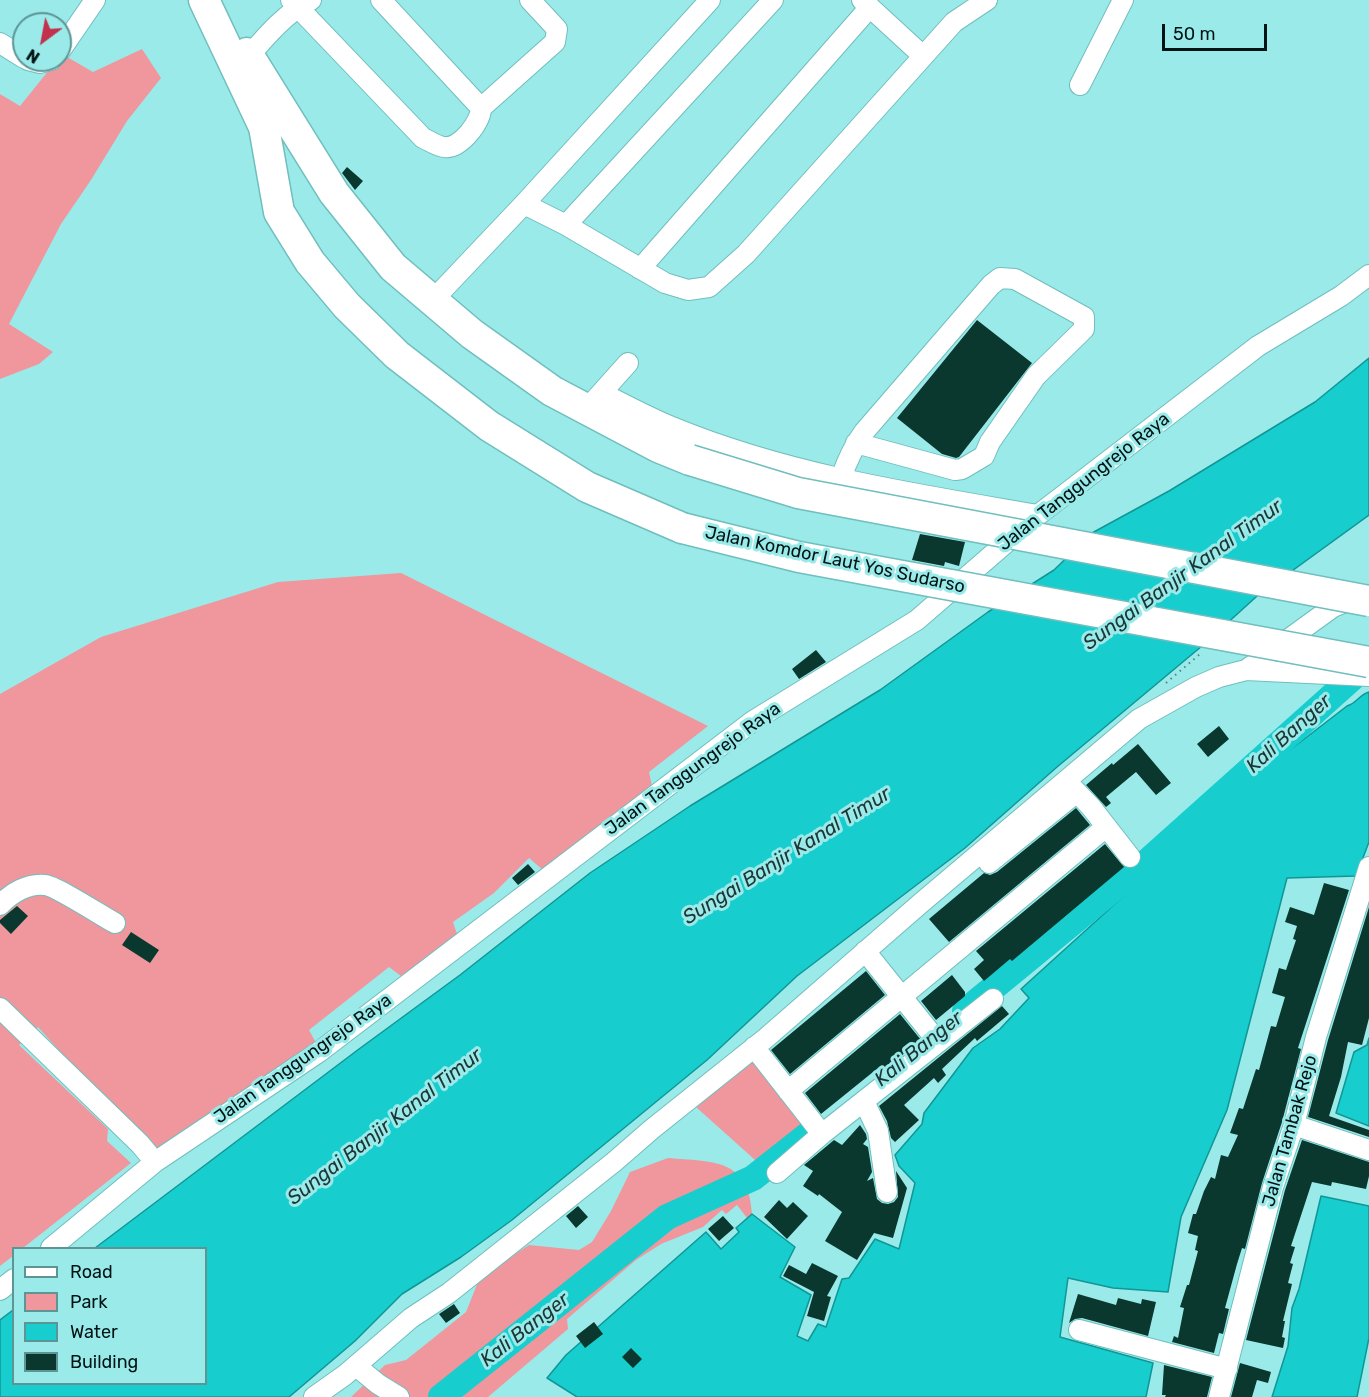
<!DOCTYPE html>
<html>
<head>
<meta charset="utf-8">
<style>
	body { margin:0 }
	#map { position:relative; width:1369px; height:1397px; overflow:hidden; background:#9beaea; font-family:Rubik,sans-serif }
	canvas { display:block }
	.legend { position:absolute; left:12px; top:1247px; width:195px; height:138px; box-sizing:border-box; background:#9beaea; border:2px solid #5d9494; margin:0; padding:8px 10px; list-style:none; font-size:18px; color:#001414 }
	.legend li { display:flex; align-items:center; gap:12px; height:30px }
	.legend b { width:30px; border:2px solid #5d9494 }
	.north { position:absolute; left:12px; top:12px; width:60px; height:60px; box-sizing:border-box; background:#9beaea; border:2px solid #5d9494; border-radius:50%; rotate:212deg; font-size:16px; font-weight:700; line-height:24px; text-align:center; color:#001414 }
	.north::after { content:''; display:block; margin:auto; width:21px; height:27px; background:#c1314c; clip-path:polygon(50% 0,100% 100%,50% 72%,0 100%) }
	.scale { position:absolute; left:1162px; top:24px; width:105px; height:27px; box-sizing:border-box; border:3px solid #001414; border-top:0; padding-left:8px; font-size:18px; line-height:21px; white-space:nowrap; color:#001414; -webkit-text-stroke:4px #9beaea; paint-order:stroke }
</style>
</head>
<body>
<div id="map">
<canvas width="1369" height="1397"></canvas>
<ul class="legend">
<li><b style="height:8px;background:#fff"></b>Road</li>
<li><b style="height:16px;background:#ef979d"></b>Park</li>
<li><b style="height:16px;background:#17cdcd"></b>Water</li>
<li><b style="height:16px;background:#0a382e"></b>Building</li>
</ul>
<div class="north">N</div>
<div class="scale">50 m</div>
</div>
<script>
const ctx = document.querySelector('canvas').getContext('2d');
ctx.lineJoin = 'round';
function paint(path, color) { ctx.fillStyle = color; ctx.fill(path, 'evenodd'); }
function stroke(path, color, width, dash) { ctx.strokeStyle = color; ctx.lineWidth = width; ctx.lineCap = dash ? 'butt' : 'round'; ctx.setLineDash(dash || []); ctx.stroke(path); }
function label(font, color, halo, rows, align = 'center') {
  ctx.font = font + ' Rubik,sans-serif'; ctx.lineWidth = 6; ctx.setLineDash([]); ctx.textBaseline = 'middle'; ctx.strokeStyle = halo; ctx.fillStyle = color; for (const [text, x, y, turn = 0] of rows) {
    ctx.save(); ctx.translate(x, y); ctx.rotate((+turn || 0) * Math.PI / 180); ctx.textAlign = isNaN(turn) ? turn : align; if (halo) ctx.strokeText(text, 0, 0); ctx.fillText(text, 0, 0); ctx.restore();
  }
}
paint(new Path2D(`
	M142,49L161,78L127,121L91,180L61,224L9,324L53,352L39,364L0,379V94L20,106L62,54L93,72Z
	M401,573L708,726L649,772L653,791L544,871L529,858L494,893L453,922L458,937L405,979L389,967L309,1030L316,1043L161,1151L155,1149L104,1101L38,1027L19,1045L108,1129L107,1141L131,1163L23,1248H14L13,1256L0,1266V694L101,637L278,582Z
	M751,1056L811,1130L764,1168L697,1108L696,1102Z
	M668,1158C713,1162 749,1158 752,1214L747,1218L737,1205L726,1214L722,1210L703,1227L661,1244L636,1260L567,1319L568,1329L488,1397H351L385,1365L406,1360L466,1312L480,1277L529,1245L579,1250L592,1242L611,1211L630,1172Z`), '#ef979d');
const water = new Path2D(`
	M1369,358V515L1256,597L1202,646L1057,767L965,848L797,976L707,1060L512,1220L461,1257L402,1294L355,1341L289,1397H0V1320L13,1310L14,1384H206V1248H95L359,1049L460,975L590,873L690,806L880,690L988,612L1054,570L1092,533L1169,491L1315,402Z
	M1369,692V842L1356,876L1287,878L1227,1110L1181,1217L1168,1292L1113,1288L1068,1278L1060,1337L1153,1363L1146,1397H577L547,1378L566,1355L706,1232L721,1249L739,1232L736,1228L752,1214L795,1247L780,1277L811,1295L797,1336L808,1341L818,1324L826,1327L842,1279L849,1278L875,1239L899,1249L915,1183L899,1166L895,1155L922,1124L924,1113L973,1048L1000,1029L1029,998L1021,989L1255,777L1347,706C1357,703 1359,695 1369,692Z
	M1369,1038V1126L1336,1113L1354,1052L1367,1045Z
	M1321,1196L1369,1206V1338L1357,1397H1272L1288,1346L1292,1308L1299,1289Z`);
paint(water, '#17cdcd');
stroke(water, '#109696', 1.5);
stroke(new Path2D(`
	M965,1011L1150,859L1369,663
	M441,1397L667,1217L753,1178L814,1130`), '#17cdcd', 26);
paint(new Path2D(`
	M347,167L363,181L355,190L342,173Z
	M977,320L1032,363L959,457L956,458L942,454L897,418Z
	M920,534L965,542L959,566L945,562L944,566L912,560Z
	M816,650L826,662L799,679L792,669Z
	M1219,726L1229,739L1208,757L1197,744Z
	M1138,744L1171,783L1156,795L1136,772L1106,797L1111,803L1106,807L1086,785L1112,763L1113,765Z
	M1076,808L1090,825L949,942L929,919L984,873L990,875L997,872Z
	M1105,844L1124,867L1012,961L1010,959L984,981L974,969L984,960L976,951Z
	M528,864L535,872L518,885L512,878Z
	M1324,883L1349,890L1298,1048L1301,1049L1282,1122L1262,1183L1245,1249L1242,1248L1237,1264L1225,1308L1229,1309L1223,1334L1219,1333L1214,1353L1172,1342L1174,1336L1178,1338L1184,1308L1180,1307L1187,1285H1189L1198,1251L1195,1250L1198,1236L1188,1233L1193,1214H1196L1204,1191L1211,1177L1215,1179L1221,1155L1228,1157L1238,1135L1230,1133L1239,1108L1243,1109L1256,1069L1259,1070L1271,1026L1276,1027L1285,997L1272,993L1279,968L1286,970L1296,940L1293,939L1297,926L1285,922L1290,907L1314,915Z
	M17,906L28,916L11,934L0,923V920Z
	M1369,907V1018L1362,1045L1348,1042L1341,1077L1329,1116L1369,1130V1137L1308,1117L1328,1040Z
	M131,932L159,950L150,963L122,945Z
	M866,971L885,995L790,1074L771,1050Z
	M952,975L965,992V996L936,1020L921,1001Z
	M1002,1006L1009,1014L977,1041L975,1038L942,1069L946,1075L938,1083L934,1078L904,1105L919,1120L895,1142L891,1138L887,1121L879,1106Z
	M900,1014L921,1040L881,1072L878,1068L821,1114L805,1093Z
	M860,1125L866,1134L867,1139L863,1144L868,1147L872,1172L867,1181L873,1178L877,1199L882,1203L888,1204L894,1202L898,1197L896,1171L907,1188L893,1238L874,1233L857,1260L825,1241L842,1212L819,1194L818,1196L803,1186L813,1171L804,1165L834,1140L842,1145Z
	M1302,1140L1369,1162V1176L1366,1189L1332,1182L1331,1186L1312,1182L1291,1246L1295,1247L1290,1263L1293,1264L1288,1283L1292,1284L1283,1321H1285L1282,1337L1285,1338L1283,1348L1246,1340L1285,1190Z
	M779,1200L787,1208L793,1202L808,1216L787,1239L764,1217Z
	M578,1206L588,1217L576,1228L566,1216Z
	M723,1216L734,1228L719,1241L708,1229Z
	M812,1263L838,1276L827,1296L831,1297L824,1321L807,1316L814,1292L783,1276L789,1265L806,1274Z
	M1078,1294L1116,1305L1118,1298L1141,1304L1142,1299L1156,1302L1148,1336L1082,1318L1075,1319L1069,1323Z
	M454,1304L460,1313L446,1323L439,1314Z
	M594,1322L603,1334L585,1348L576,1336Z
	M631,1348L642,1359L633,1368L622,1357Z
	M1240,1363L1271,1372L1268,1383L1257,1380L1252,1397H1231Z
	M1164,1365L1212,1377L1207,1397H1165L1166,1395H1162Z`), '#0a382e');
const minor = new Path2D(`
	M291,0L423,138C430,141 438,147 445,147C460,149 481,122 481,108L381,0
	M862,0L923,56
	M0,43L24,58
	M60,51L95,0
	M249,56C267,35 286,13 311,0
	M28,60L40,63L51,60
	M1080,85L1123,0
	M481,108L555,42L557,29L530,0
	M524,204L566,225L665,283L688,290L709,287L746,254L954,22L987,0
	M566,225L773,0
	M640,269L870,7
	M433,300L524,204L710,0
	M602,393C625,405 648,417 672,427C788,475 915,494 1038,515
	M594,401L628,363
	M841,478C847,461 853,447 864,432L991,285L1000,278L1015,279L1084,317V329L1036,376L990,442L984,456L962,469L955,470L856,443
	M1246,670L1369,676
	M1068,783L1091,807L1130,857
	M989,863L1077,792
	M0,905C11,893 28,883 45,885C56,886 102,916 115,923
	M865,951L938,1042
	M0,1008L140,1144L155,1162
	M754,1047L822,1134
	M788,1091L1106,827
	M864,1101L878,1131L887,1192
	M1294,1125L1369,1150
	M777,1173L822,1134L993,999
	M51,1248L155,1162L319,1052L753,721L917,620L1038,515L1258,346L1341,296L1369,275
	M0,1290L14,1279
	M1079,1330L1227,1369
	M356,1366L378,1384L399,1397
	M314,1397L345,1375L411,1318L449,1293L614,1162L652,1129L766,1038L921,903L1139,719L1196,687L1219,677L1246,670L1333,607L1353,599
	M1219,1397L1273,1187L1294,1125L1316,1037L1369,867`);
const highway = new Path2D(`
	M204,0L264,127L279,212L310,262L347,306L397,355L489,426L587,487L682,528
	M247,53L334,193L393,267L472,334L552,391L658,447L690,460`);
stroke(minor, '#70bebd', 22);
stroke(highway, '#70bebd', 33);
stroke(new Path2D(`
	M1166,683L1200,654`), '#528585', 2, [1.5, 4.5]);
stroke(minor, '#fff', 20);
stroke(highway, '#fff', 30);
const highwayBridge = new Path2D(`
	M690,460L798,493L1369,601
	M682,528L799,557L1369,662`);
stroke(highwayBridge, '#70bebd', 33, []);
stroke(highwayBridge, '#fff', 30);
label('18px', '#001414', '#9beaea', [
	["Jalan Tanggungrejo Raya",1084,482,-38],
	["Jalan Komdor Laut Yos Sudarso",835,560,12],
	["Jalan Tanggungrejo Raya",693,769,-36],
	["Jalan Tanggungrejo Raya",303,1059,-35],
	["Jalan Tambak Rejo",1290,1131,-74]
]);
label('italic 20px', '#1c3635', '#9beaea', [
	["Sungai Banjir Kanal Timur",1183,575,-36],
	["Kali Banger",1289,734,-42],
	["Sungai Banjir Kanal Timur",787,856,-32],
	["Kali Banger",919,1049,-39],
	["Sungai Banjir Kanal Timur",385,1127,-38],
	["Kali Banger",525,1330,-38]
]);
</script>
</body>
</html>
